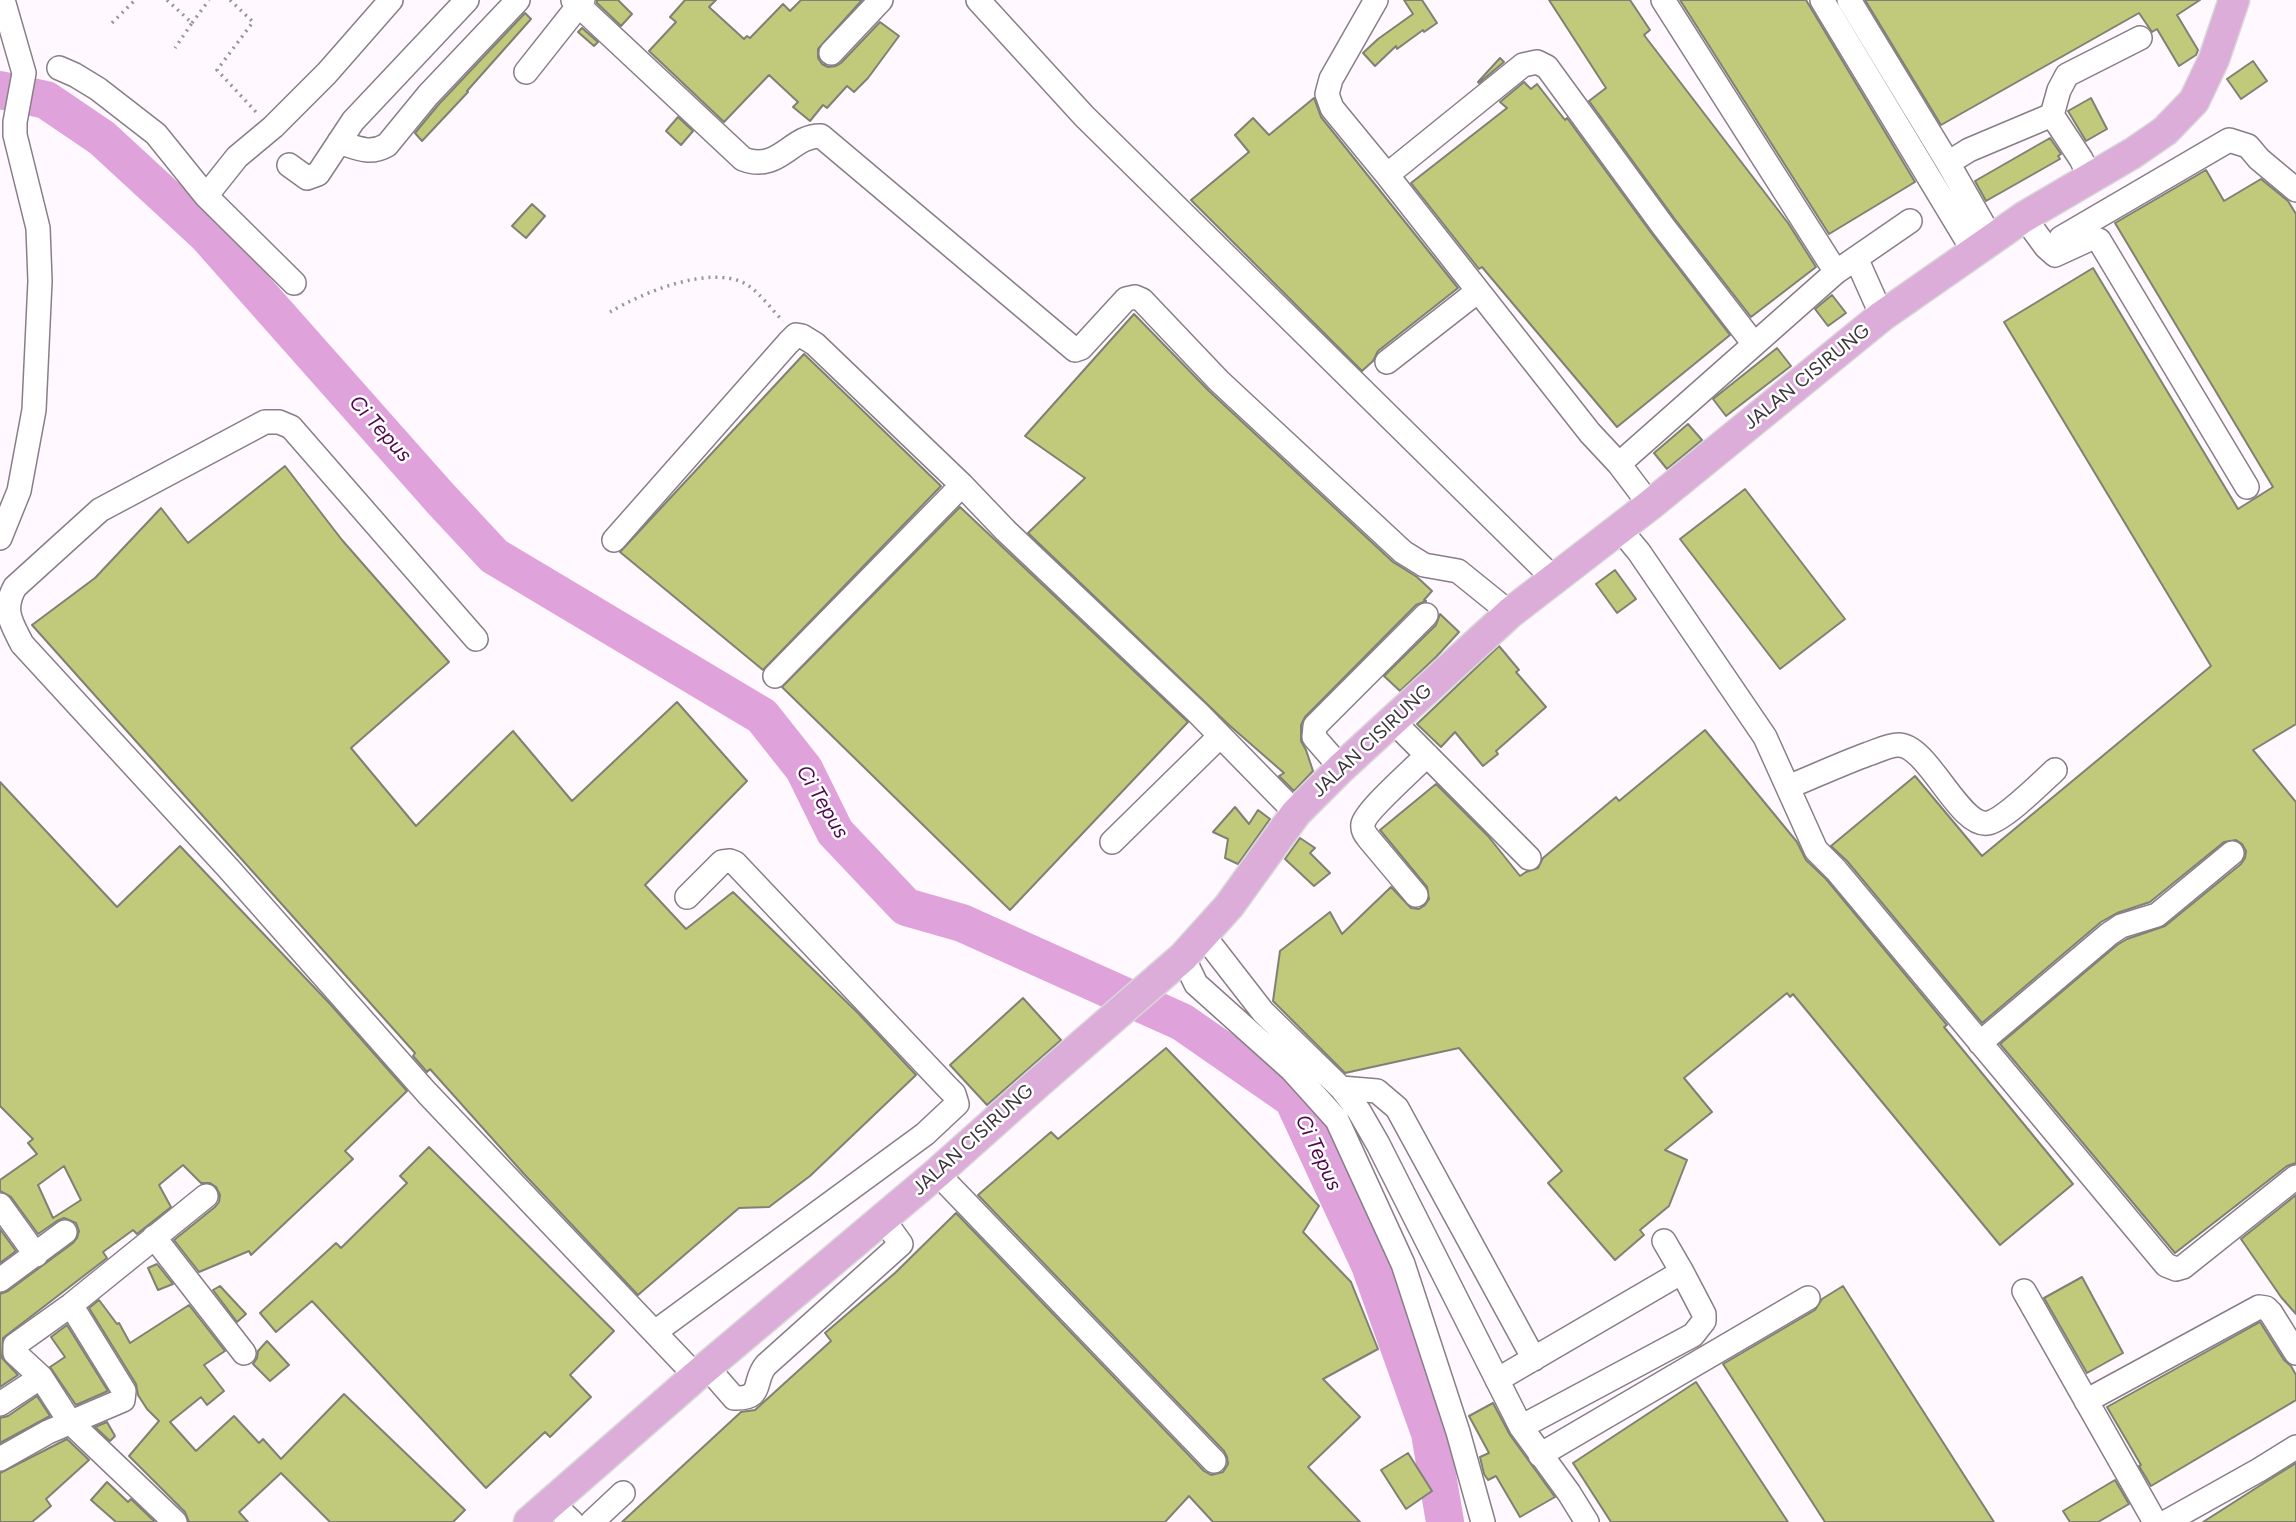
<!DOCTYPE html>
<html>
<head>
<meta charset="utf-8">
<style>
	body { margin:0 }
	canvas { display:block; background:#fff8fe }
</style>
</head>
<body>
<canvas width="2296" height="1522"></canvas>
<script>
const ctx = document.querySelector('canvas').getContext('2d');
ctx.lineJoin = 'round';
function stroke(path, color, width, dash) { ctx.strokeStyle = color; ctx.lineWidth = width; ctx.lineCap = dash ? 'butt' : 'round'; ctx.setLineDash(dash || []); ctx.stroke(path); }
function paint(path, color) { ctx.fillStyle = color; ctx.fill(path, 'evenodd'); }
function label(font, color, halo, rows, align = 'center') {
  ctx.font = font + ' Figtree,sans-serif'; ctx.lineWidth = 5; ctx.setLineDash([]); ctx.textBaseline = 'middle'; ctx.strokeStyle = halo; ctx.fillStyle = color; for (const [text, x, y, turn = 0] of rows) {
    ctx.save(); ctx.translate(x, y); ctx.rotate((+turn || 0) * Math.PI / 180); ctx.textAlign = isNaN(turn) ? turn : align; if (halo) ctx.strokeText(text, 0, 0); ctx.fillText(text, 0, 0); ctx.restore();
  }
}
stroke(new Path2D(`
	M0,90L46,100L102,138L206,234L440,498L494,556L762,716L804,769L835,832L906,907L962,923L1182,1022L1293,1099L1370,1265L1430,1433L1445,1522`), '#dfa2db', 38);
const building = new Path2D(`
	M597,0H618L632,14L621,26L597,3Z
	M685,0H716L709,7L744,39L747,36L750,38L783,4L790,11L801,0H862L818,49V58L822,64L828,67L836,66L841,63L880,22L899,36L868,78L854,92L847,86L827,108L823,105L810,121L793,107L798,102L769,75L724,122L649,51L676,22L670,17Z
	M1404,0H1422L1437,23L1424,32L1423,30L1397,49L1396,46L1375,66L1363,53L1378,39L1413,14Z
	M1549,0H1630L1650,30L1644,35L1788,223L1816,267L1751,317L1674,218L1589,101L1606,88Z
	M1680,0H1806L1915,182L1829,234Z
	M1865,0H2200L2177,15L2198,50L2196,55L2179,66L2157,29L2152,32L2139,13L1941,125Z
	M525,13L531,19L467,91L468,92L422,141L415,133L439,104Z
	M582,28L598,42L594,46L578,32Z
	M1500,58L1504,62L1479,83L1478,82Z
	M2253,61L2267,81L2241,99L2227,79Z
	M1524,82L1531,89L1537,84L1565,120L1567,118L1652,234L1730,335L1617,427L1482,267L1479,269L1411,183L1507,108L1500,102Z
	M1314,98L1321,117L1458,288L1378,351L1373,361L1362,371L1191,200L1249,152L1235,135L1253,118L1269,135Z
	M2091,98L2107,129L2086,141L2068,111Z
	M678,117L693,131L681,145L666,131Z
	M2050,138L2061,154L2058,156L2060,159L1986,201L1975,181Z
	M2206,170L2224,201L2261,179L2288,201L2296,214V724L2253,750L2296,802V1163L2287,1166L2175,1253L2000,1044L2117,945L2127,939L2165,926L2241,864L2245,858L2246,851L2242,844L2236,840L2224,842L2150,902L2117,913L2101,922L1982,1023L1847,861L1831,846L1915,776L1982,856L2211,666L2004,322L2093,268L2238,509L2273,487L2115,223Z
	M532,204L545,216L526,238L512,226Z
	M1832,295L1846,313L1828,326L1815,309Z
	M1134,314L1209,391L1393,562L1417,577L1432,591L1424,600L1426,601L1416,605L1305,717L1301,725V741L1306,750L1313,771L1294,791L1279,776L1284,773L1229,725L1028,533L1085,478L1025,436Z
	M1777,348L1791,366L1726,416L1713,399Z
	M804,354L941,486L763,670L620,552Z
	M1688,424L1702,440L1667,469L1654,453Z
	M285,466L342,540L449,662L351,748L416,826L513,731L572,801L677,702L747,781L645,885L686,929L733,892L858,1013L916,1075L810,1176L769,1207L739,1208L638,1295L524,1174L430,1069L427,1072L413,1056L415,1053L32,625L95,578L161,508L188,543Z
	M1745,489L1845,619L1780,669L1680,539Z
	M960,507L1188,722L1010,910L782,687Z
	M1615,570L1636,599L1617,613L1596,584Z
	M1440,614L1459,632L1436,657L1400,691L1384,676L1436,625Z
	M1499,646L1519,670L1516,672L1546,707L1496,751L1498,754L1483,766L1455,732L1441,747L1417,724Z
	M1705,730L1797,842L1806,860L1826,879L1947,1025L1944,1027L2073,1184L2000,1245L1793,994L1790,997L1787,993L1684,1078L1712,1112L1665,1150L1687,1160L1669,1206L1640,1230L1644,1235L1615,1260L1548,1183L1562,1171L1459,1048L1345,1073L1273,1001L1280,951L1330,912L1342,934L1391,887L1411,908L1419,909L1425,905L1429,899L1427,887L1380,830L1436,784L1488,836L1520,876L1526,872L1538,868L1543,858L1616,797L1619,801Z
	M0,782L117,907L180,846L331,1005L407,1091L345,1151L353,1159L251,1255L249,1251L199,1272L174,1240L215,1207L219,1202L220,1195L216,1187L210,1183H201L183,1165L159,1185L171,1207L137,1234L133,1230L103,1252L107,1258L3,1338L2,1358L18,1375L0,1387V1294L8,1291L73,1243L77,1238L79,1231L76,1223L64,1218L57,1221L38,1234L11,1197L0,1191V1180L37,1154L28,1143L33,1139L0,1106ZM64,1166L81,1200L53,1218L38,1185Z
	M1235,807L1249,824L1258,810L1270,819L1238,864L1225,858L1228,839L1213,832Z
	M1300,838L1315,848L1310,853L1330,873L1314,886L1285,859Z
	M1023,998L1061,1040L987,1105L950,1065Z
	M1166,1048L1319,1206L1303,1232L1351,1282L1378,1349L1323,1379L1360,1417L1308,1467L1360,1522H1213L1189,1496L1165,1522H622L741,1412L755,1410L831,1341L825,1333L895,1273L956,1213L1204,1471L1211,1475L1223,1472L1228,1464L1227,1457L1224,1451L978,1195L1051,1132L1058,1139Z
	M429,1147L614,1331L570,1375L591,1397L550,1437L545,1432L486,1488L312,1301L276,1332L260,1313L336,1243L341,1248L407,1183L400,1176Z
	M2296,1195V1314L2281,1297L2241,1239Z
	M0,1229L16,1251L0,1263Z
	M157,1264L173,1284L158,1290L148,1268Z
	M2082,1277L2123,1353L2087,1373L2044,1298Z
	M220,1286L246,1314L237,1322L213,1290Z
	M1843,1286L1994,1522H1825L1723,1364L1815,1310L1822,1299Z
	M99,1300L117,1324L119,1323L130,1343L189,1305L225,1351L204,1365L224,1391L207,1405L201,1397L170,1422L196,1451L234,1416L259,1443L263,1439L281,1459L344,1394L465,1510L453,1522H330L281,1473L239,1512L248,1522H189L185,1512L129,1456L159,1421L147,1409L138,1395L136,1384L89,1308Z
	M2260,1322L2284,1360L2291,1366L2296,1375V1400L2151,1486L2139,1466L2141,1465L2107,1407Z
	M67,1325L108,1391L76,1405L50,1367L65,1357L51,1337Z
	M267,1341L289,1365L270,1381L253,1364L257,1358L258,1351Z
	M1696,1382L1788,1522H1611L1573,1463Z
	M37,1396L50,1416L0,1443V1418L8,1416Z
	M1493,1403L1510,1435L1555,1497L1520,1517L1496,1476L1488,1480L1484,1474L1480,1457L1489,1453L1469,1416Z
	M107,1422L115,1436L110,1441L95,1427Z
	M67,1439L89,1460L46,1499L51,1506L32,1522H0V1473Z
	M1408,1453L1432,1491L1406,1509L1381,1470Z
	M2296,1463V1522H2203L2264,1483Z
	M2115,1480L2129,1504L2098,1522H2070L2063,1511Z
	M107,1482L128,1502L131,1499L155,1522H116L91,1500Z`);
paint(building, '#c1c97a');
stroke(building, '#7f8175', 2);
const minor = new Path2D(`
	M573,0L743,159C779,173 791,135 821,136L1075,350L1081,348L1126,299L1135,297L1142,300L1219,381L1403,552L1424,565L1458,571L1510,613
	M978,0L1084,116L1554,579
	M1376,0L1331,79L1327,94L1332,108L1387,175L1590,433L1619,464L1650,505
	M1663,0L1836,272
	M1822,0L1974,252
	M1849,0L1948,163L1969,150L2052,115L2081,159L2091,179
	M831,53L881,0
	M59,68L75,75L98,89L156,134L206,196L294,283
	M526,72L583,0
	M2052,115L2059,90L2067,75L2140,38
	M339,142C357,148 370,155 387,145L428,95L518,0
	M1948,163L1992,240
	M289,165L307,178L318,174L353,121L467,0
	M1387,175L1523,65L1537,62L1547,67L1663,226L1754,344
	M206,196L237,157L273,127L327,73L391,0
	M2024,217L2046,247L2055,255L2092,238L2099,240L2247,487
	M2061,238L2229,140L2248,146L2259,159L2296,190
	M1856,258L1882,316
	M1387,362L1478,291
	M1619,464L1836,272L1910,221
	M1619,528L1639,552L1765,737L1816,850L1836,870L2166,1265L2176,1269L2183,1267L2296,1177
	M0,538L19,491L34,410L40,281L38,228L15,135V122L24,73L3,0
	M614,540L788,343L796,335L802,336L815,344L962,485L1006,531L1198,713L1296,813
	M476,639L291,427L279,422H265L100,510L15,587C2,610 11,622 22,644L229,869L427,1093L696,1376
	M775,676L962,485
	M1393,721L1529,858
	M1341,768L1314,737L1315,726L1426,615
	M1788,787C1815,776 1841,764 1868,754C1877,751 1889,745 1898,745C1928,744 1959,828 1988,823C2004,820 2042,782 2055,770
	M1112,842L1220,736
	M1416,895L1369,839C1365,834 1362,830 1363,824C1365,811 1416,767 1427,755
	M1204,936L1263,1012L1341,1088L1359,1111L1378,1144L1521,1427L1569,1493L1587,1522
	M1183,957L1196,984L1292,1070L1337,1120L1403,1264L1458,1432L1483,1522
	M1980,1043L2109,934L2121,926L2157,915L2232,853
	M1341,1088L1377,1091L1397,1108L1534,1359
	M937,1173L1214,1461
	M0,1205L36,1255
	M154,1237L244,1353
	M1664,1241L1682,1272
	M0,1280L65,1232
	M2024,1291L2155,1522
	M655,1332L925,1134L957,1104L954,1094L947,1087L735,863L730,861L722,862L687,897
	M707,1367L734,1398C765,1399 752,1381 766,1365L901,1244L883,1219
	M41,1377L15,1353V1345L71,1305L206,1196
	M1497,1380L1682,1272L1704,1314V1321L1693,1335L1521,1427
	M2086,1401L2259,1307L2266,1308L2271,1313L2296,1353
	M0,1404L41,1377L70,1422L175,1522
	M1540,1455L1808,1298
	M0,1459L48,1432L123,1400L124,1391L71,1305
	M552,1503L572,1522
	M592,1522L623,1493
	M2166,1522L2259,1470L2296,1447`);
const major = new Path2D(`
	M529,1522L696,1376L937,1173L1038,1083L1183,957L1229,906L1296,813L1341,768L1510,613L1650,505L1882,316L2024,217L2133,153L2165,131L2194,101L2214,59L2234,0`);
stroke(minor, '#897e88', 26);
stroke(major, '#d8d7d7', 33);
stroke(new Path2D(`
	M167,0L192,23L175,48
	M230,0L253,22L217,70L256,112
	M112,23L135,0
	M192,23L209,0
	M610,312C642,293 708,265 744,283C759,291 771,309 783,321`), '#9a9499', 3.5, [2, 5]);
stroke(minor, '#fff', 23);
stroke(major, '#dcadd9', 30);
label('19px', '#3a3539', '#fff', [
	["JALAN CISIRUNG",1807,377,-39],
	["JALAN CISIRUNG",1372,741,-43],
	["JALAN CISIRUNG",973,1140,-42]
]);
label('italic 21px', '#520751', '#fff', [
	["Ci Tepus",380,429,48],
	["Ci Tepus",822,802,59],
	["Ci Tepus",1318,1153,65]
]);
</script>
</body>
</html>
